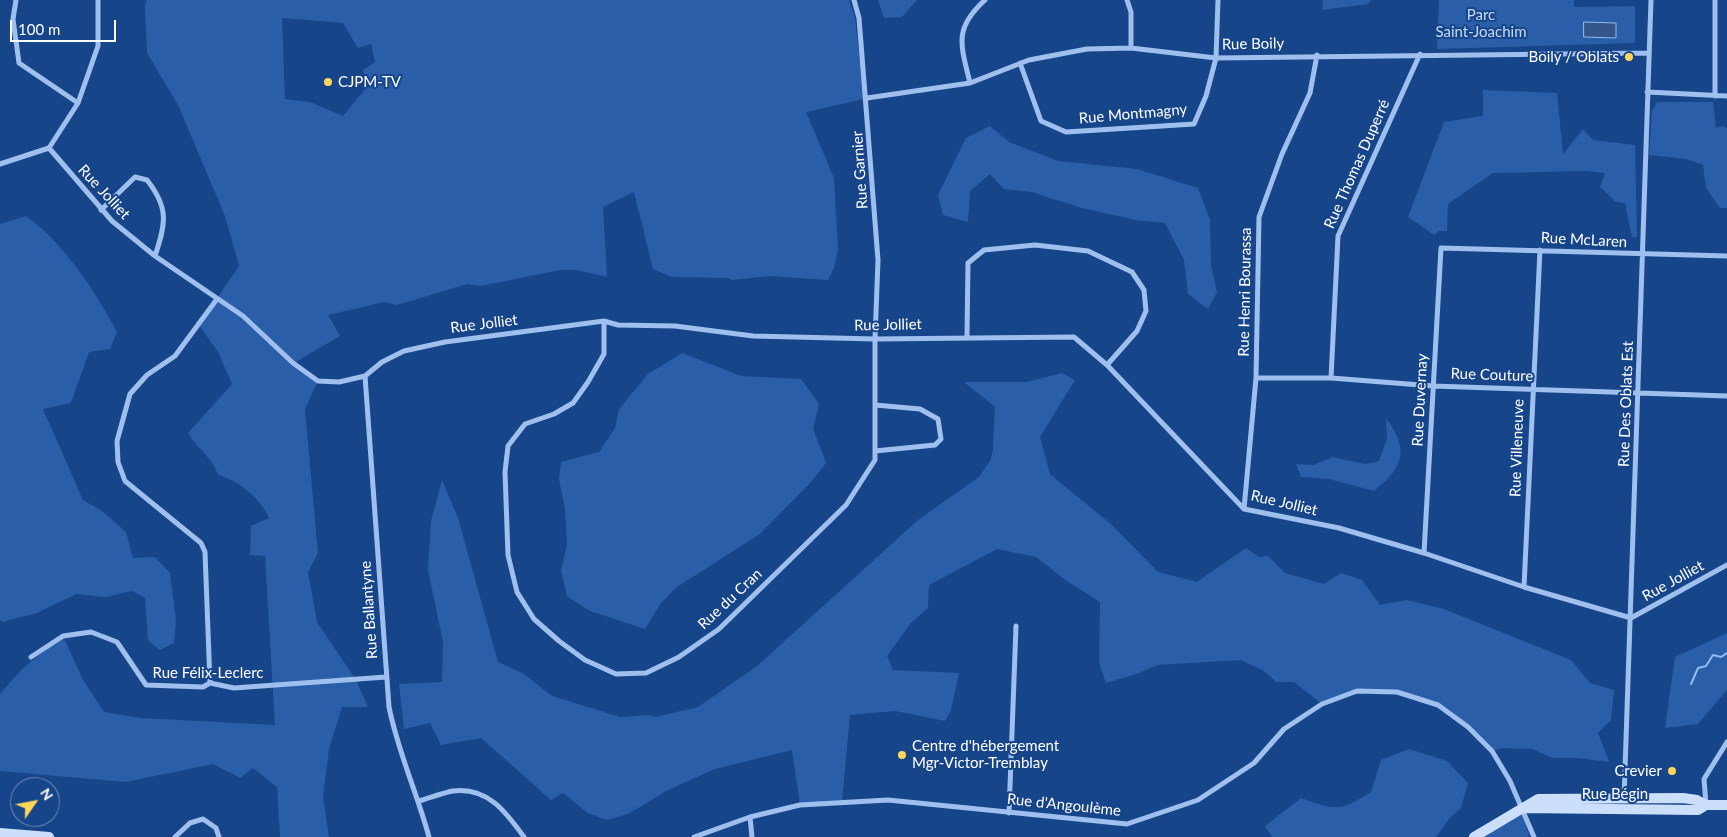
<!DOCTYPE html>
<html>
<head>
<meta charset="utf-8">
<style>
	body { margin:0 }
	#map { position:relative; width:1727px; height:837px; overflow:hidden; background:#174589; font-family:Lato,sans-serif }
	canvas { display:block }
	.north { position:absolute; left:10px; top:777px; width:50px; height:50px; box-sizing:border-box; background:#174589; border:1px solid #748fb8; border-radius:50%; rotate:57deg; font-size:14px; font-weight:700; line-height:20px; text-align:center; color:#fff }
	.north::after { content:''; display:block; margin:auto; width:18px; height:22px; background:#ffd65c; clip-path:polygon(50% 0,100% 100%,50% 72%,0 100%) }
	.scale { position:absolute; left:10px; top:20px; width:106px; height:22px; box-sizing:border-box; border:2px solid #fff; border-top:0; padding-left:6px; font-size:15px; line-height:18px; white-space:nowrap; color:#fff; -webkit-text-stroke:4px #174589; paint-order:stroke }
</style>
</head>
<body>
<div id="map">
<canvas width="1727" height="837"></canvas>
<div class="north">N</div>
<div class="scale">100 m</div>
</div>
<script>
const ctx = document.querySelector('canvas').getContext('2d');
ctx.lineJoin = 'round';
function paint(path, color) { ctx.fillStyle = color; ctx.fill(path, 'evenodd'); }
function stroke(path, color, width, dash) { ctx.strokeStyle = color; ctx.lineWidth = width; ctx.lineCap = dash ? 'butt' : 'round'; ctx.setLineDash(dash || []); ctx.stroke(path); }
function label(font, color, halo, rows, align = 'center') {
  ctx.font = font + ' Lato,sans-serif'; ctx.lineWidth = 4; ctx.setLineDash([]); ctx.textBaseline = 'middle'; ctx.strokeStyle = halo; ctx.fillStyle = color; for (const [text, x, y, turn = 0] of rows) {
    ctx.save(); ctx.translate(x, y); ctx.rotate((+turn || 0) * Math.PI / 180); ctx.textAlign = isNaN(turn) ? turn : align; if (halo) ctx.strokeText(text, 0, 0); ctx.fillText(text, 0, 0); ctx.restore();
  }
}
paint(new Path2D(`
	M147,0H849L855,18L864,99L806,112L834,178L838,250L834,268L828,280L770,276L732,280L727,278L672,277L653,269L634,192L603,207L607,277L576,270H560L481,286L467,284L397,305L384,302L328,315L340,336L294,363L318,381L305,409L318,553L308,572L317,622L356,680L368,707H342L329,749L323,797L329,837H280L277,787L253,768L240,778L213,764L126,782L0,771V694L22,669L63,636L82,678L104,712L141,718L275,725L265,556L250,555L251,526L269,518C262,500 237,479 218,475C213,458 197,448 188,433L232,384L218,352L199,325L239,266L225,216L178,105L147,53L145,5ZM282,18L343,23L358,48L371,44L375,62L363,70L367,87L343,116L310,102L285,99Z
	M878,0H917L902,17L884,18Z
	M1323,0H1371L1368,4L1322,10Z
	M1439,0H1574V7L1635,6V43L1437,49Z
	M1483,90L1557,93L1563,154L1583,129L1593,140L1635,145L1637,237H1632L1625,203L1616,202L1600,187L1605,173L1586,171L1493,173L1448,204L1447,231H1439L1434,235L1408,217L1444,122L1483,116Z
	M1657,102H1713L1716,128L1724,126L1727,129V208H1720L1706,188L1703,165L1686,159L1649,155L1652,111Z
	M990,126L1009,142L1058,161L1137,169L1198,188L1210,220L1211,266L1217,292L1208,309L1188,294L1184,260L1165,223L1135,220L1082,208L1031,192L1004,189L990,174L970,191L968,222L943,215L938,195L966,138Z
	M26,216C64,243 96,292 117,332L110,349L89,352L71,403L43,409L83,500L102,511L126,532L133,558L155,557L170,573L176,621L174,643L160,650L148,641L145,598L132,591L105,597L76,594L37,613L3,622L0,620V224Z
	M682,353L741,376L801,379L819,404L813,429L826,463L811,482L760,534L677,587L661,603L645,629L590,611L567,596L561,571L567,545L565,509L559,479L561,462L599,452L615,428L619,409L648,374Z
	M1062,373L1075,380L1040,437L1050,474L1112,525L1158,572L1197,582L1246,548L1259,557L1268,556L1285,573L1324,584L1341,573L1362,580L1380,605L1406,600L1444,609L1571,660L1590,683L1614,690L1611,720L1598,733L1609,762L1578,758H1553L1532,749L1501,748L1492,751C1453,713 1416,685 1358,691C1346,692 1333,700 1322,704L1294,682H1276L1264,671L1241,660L1157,665L1137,674L1106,683L1099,663L1100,602L1068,582L1036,557L997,549L929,585L928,608L911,623L887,656L893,670L959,673L951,710L945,721L895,711L850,715L842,802L800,805L792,750L715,769L668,790L628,814L607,820L588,813L563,793L551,800L481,738L441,745L430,723L404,729L399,684L442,682L443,642L428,570L431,521L442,480L458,518L498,662L524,674L552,696L620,717L650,715L655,717L698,707L756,667L918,520L979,477L990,461L993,450L995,407L964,382H1027Z
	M1386,418C1410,450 1403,468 1374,491L1329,479L1301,477L1296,464L1313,465L1333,457L1365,464L1379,461L1387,439Z
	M1727,633V690L1698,724L1665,728L1675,657Z
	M1409,749L1447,761L1468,783L1461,808L1449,819L1436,837H1272L1265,826L1301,798C1335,810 1340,812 1371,792L1381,760Z
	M1522,808L1529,837H1476Z`), '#2a5ea8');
const water = new Path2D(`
	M1584,22L1616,23V38L1584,37Z`);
paint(water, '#345688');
stroke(water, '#92bbf1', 1);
stroke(new Path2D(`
	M1691,684L1698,668L1706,666L1713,655L1721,657L1727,653`), '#92bbf1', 2);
stroke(new Path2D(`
	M16,0L13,19L19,63L78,103
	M1127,0L1131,12V48
	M1715,0V96
	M1020,63L1041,121L1066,132L1194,124L1206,96L1216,58L1218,0
	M970,83C961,45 953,29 985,0
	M1647,92L1727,96
	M867,98L970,83L1029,60L1087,49L1131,48L1216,58L1648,53
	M49,148L112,221L155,256L243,316L293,363L318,381L339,382L365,376L382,362L404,351L445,342L604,321L618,325L675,326L753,336L875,339L1074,337L1107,365L1244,509L1339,528L1424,553L1524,587L1631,618L1727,565
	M0,164L49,148L78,103L98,46V0
	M101,210L135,177L147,180C169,208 166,223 155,256
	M604,321V354L588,382L573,403L554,414L525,424L508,446L505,472L508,555L517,592L534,619L559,641L585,660L616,674L646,673L679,657L719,629L846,505L875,460V339L878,260L859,18L854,0
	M967,336L968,263L984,250L1035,245L1088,251L1132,272L1144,290L1146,311L1137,331L1107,365
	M365,376L389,707C398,752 417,793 429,837
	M1256,378H1331L1433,386L1727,396
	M1331,378L1338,236L1420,54
	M875,405L920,409L938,419L941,439L935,445L875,451
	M1244,509L1256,378L1259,217L1282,154L1310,93L1317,55
	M1424,553L1441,248L1727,256
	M1524,587L1540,250
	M31,657L63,636L91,632L117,642L146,685L203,687L210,683L234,688L386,677
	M210,683L205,552L201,543L125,481L118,462L117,441L130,394L147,375L175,356L217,299
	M1624,799L1651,0
	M419,801C430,798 442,793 453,791C488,787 506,812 524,837
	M1706,804L1704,779L1727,742
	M1009,813L1016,626
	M750,817L752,837
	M175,837L190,823L203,819L216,828L219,837
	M694,837L750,817L800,805L888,800L1127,824L1198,800L1254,763L1284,729L1322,704L1357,691L1397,692L1438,705L1468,727L1492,751L1510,781L1534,837`), '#9fc0ee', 5);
stroke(new Path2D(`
	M1522,808L1698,810L1706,805
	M0,833L49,837
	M1474,837L1538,799L1683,798L1697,800L1706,805H1727`), '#ccdffa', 10);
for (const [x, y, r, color] of [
	[1629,57,5,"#ffd65c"],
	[328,82,5,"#ffd65c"],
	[902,755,5,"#ffd65c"],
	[1672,771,5,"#ffd65c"]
]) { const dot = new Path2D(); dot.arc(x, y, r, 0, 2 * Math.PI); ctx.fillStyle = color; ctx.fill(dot); stroke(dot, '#174589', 2); }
label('15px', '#c5dbfa', '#174589', [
	["Parc",1481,15],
	["Saint-Joachim",1481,32]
]);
label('15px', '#fff', '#174589', [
	["Rue Boily",1253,44,-1],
	["Rue Montmagny",1133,114,-5],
	["Rue Thomas Duperré",1357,164,-66],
	["Rue Garnier",860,170,-94],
	["Rue Jolliet",104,192,47],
	["Rue McLaren",1584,240,3],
	["Rue Henri Bourassa",1245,292,-89],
	["Rue Jolliet",484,324,-7],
	["Rue Jolliet",888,325,-1],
	["Rue Couture",1492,375,2],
	["Rue Duvernay",1420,400,-87],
	["Rue Des Oblats Est",1626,404,-88],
	["Rue Villeneuve",1517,448,-88],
	["Rue Jolliet",1284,503,13],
	["Rue Jolliet",1673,581,-29],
	["Rue du Cran",730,599,-43],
	["Rue Ballantyne",369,610,-94],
	["Rue Félix-Leclerc",208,673],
	["Rue Bégin",1615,794],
	["Rue d'Angoulème",1064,805,6]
]);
label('15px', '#fff', '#174589', [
	["Boily / Oblats",1619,57],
	["CJPM-TV",338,82,"left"],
	["Centre d'hébergement",912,746,"left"],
	["Mgr-Victor-Tremblay",912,763,"left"],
	["Crevier",1662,771]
], 'right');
</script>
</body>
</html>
